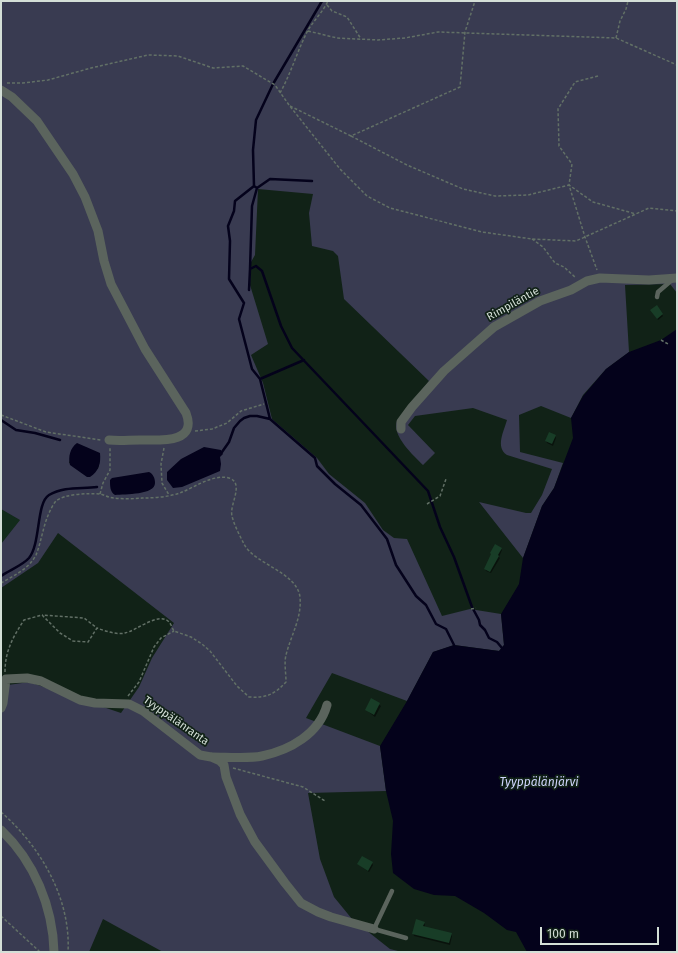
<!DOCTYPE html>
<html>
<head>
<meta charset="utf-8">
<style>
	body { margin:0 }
	#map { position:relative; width:678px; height:953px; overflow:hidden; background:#112217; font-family:"Fira Sans",sans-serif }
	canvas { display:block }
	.frame { position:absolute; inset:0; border:2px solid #d4dfd7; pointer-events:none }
	.scale { position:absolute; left:540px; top:927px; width:119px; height:18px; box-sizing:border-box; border:2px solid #d4dfd7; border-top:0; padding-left:5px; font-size:12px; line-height:14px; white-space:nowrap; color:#d4dfd7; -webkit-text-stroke:3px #112217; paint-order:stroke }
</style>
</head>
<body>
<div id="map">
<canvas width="678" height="953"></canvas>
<div class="frame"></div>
<div class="scale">100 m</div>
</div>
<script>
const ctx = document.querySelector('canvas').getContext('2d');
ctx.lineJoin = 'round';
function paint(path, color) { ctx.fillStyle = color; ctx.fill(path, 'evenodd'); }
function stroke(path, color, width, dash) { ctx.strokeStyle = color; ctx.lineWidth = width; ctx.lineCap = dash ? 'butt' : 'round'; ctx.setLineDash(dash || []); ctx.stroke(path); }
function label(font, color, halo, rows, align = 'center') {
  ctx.font = font + ' "Fira Sans",sans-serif'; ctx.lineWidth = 3.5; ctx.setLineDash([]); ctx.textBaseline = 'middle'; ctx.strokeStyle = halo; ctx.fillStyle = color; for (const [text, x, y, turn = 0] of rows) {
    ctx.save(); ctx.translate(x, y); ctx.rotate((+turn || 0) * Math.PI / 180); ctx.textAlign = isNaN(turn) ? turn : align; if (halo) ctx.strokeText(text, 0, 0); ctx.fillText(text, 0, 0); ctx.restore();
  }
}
paint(new Path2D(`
	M1,509L20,520L1,544Z`), '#122b1b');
paint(new Path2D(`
	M1,1H677V293L670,284L625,285L629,352L606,369L583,395L571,418L541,406L519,415L520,452L563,463L554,488L542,506L523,558L479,502L526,513H531L542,495L552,469L507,455C495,447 504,431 507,420L473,408L415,416L408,425L435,453L423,465C414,456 391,435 397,421L429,381L344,299L338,256L333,251L312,246L309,213L313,194L258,189L255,255L251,262L250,285L268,344L251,355L263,383L272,419L317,458L329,474L365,503L383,530L394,538L407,539L442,616L470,609L501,614L504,645L499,651L454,645L433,652L407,701L332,673L306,718L380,746L386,791L308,793L320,859L334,897L352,919L390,949L402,952H163L103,919L89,952H1V688L8,685L29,682L121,713L139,687L152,658L174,623L58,533L38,563L1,588V544L20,520L1,509ZM100,459L98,469L69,463L70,460Z`), '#393b51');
paint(new Path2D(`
	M677,329V952H527L516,932L507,930L484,913L455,896L434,895L414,889L393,873L391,854L393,821L386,791L380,746L407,701L433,652L454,645L499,651L504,645L501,614L519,584L523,558L542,506L554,488L573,438L571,418L583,396L606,369L629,352L661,340Z
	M77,443L100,453C101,463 99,471 90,477H87L70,465C68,457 70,448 77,443Z
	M204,447L221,450L223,454L220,457L221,464L220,471L182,487L173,488L167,480V472L181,459Z
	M149,472C153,474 155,478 155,483C155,495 125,494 115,495C110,492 110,486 110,480L112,478Z`), '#04021b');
paint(new Path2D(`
	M657,306L663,316L658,320L651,310Z
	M549,433L555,436L556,438L553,446L547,443L546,441Z
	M501,549L502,550L499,557L500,558L491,573L486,571L485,569Z
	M372,700L381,706L375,717L366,710Z
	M372,863L373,865L369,872L358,864Z
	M424,923L425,925L424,928L451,934L452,936L450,945L414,936L413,933Z`), '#0007');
stroke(new Path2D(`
	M322,1L273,84L256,120L253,150L254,186L257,188L252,206L250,269L256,266L262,271L281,326L292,348L428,491L440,527L454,557L472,607L479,620L480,625L485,630L489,638L497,642L502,648
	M254,186L235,201L234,211L228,226L230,241L229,279L244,303L239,319L252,369L260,379
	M257,188L270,179L312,181
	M249,290L250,269
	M270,419L260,379L304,360
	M1,420L16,430L35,433L60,440
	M222,452L229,442L234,428L240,421L244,418L250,416H257L270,419L315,458L317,466L335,484L361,505L387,539L396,565L416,596L426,605L436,624L446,629L454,645
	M1,576C10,570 23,565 29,558C41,543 36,503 49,495C64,486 81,489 97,487`), '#04021b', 2.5);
paint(new Path2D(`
	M657,305L663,314L657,319L650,310Z
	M549,432L556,435L552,444L545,441Z
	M495,544L502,548L498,555L499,556L490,572L484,569L491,554L490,553Z
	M371,698L380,703L374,715L365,710Z
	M362,856L373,862L368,871L357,864Z
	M416,919L425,922L423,926L452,933L449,943L412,934Z`), '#183d27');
stroke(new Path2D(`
	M327,5L332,11L347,17L361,39
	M308,31L337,38L378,40L405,38L438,32L616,38L677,65
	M616,38L620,21L626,9L628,1
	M598,76L575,82L558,109L559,146L572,164L569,185L593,202L636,214
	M7,83H23L48,80L91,68L148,55L178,56L213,68L243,66L275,85L289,105L340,169L367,196L390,208L482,232L532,239L576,241L649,208L677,211
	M280,93C291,73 297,52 307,32C313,21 323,12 328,1
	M290,106L351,136L460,87L465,32L475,1
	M351,136L407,165L463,189L495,196L528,195L569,185L585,237L597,270
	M532,239L543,247L555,263L564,267L576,278
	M661,340L668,344
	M1,415L46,432L101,440
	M195,431L212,429L227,423L241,411L264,404
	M164,448L161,464L162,483L169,495
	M100,494L103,483L110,470V448
	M427,504L440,496L446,479
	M1,583C13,576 29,569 36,555C42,540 43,524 51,509C52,507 54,503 56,501C64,494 89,493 100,494C105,495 109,498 114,498C123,499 133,499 142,498C154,498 168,497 180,493C195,487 213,474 229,478C245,483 229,505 232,516C234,525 240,536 244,544C254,564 297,572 300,597C302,618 291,635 286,655C284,663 286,673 286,682C274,695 266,698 249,697L237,686L210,651L202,644L191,637L174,631C172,628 171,624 169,622C159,611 136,631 125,633C117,635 105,631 97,628
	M471,609L476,608
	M5,672C5,651 13,637 24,620L42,615L60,633L73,641L88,642L97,628L84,618L42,615
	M128,696L139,682L154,647L161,638L174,631
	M233,768L303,787L325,801
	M1,812C40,846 71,898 68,952
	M1,916L40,952`), '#627066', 1.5, [3, 2]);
stroke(new Path2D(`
	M657,297L658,292L672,280
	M392,891L374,929L406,938`), '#5b645d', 4.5);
stroke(new Path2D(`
	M1,90L12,97L37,121L73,174L85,197L98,231L104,261L111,284L145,349L186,413C198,444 159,440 140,440C129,440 119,441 109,440
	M401,429V422L412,407L444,371L478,341L494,327L540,301L571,290L587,281L600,278L649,280L677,278
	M1,708L3,703L6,679L27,678L41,681L80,700L95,703L129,704L143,711L200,755L211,757L220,761L224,765L226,777L240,814L255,842L285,883L301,903L318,912L331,917L374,929
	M212,757C226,757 249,759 262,756C290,750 319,734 327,705
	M1,830C34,861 53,907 54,952`), '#5b645d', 9);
label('11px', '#d4dfd7', '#112217', [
	["Rimpiläntie",513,304,-29],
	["Tyyppälänranta",176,721,35]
]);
label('italic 12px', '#d1d6fd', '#112217', [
	["Tyyppälänjärvi",539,783]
]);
</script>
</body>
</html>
